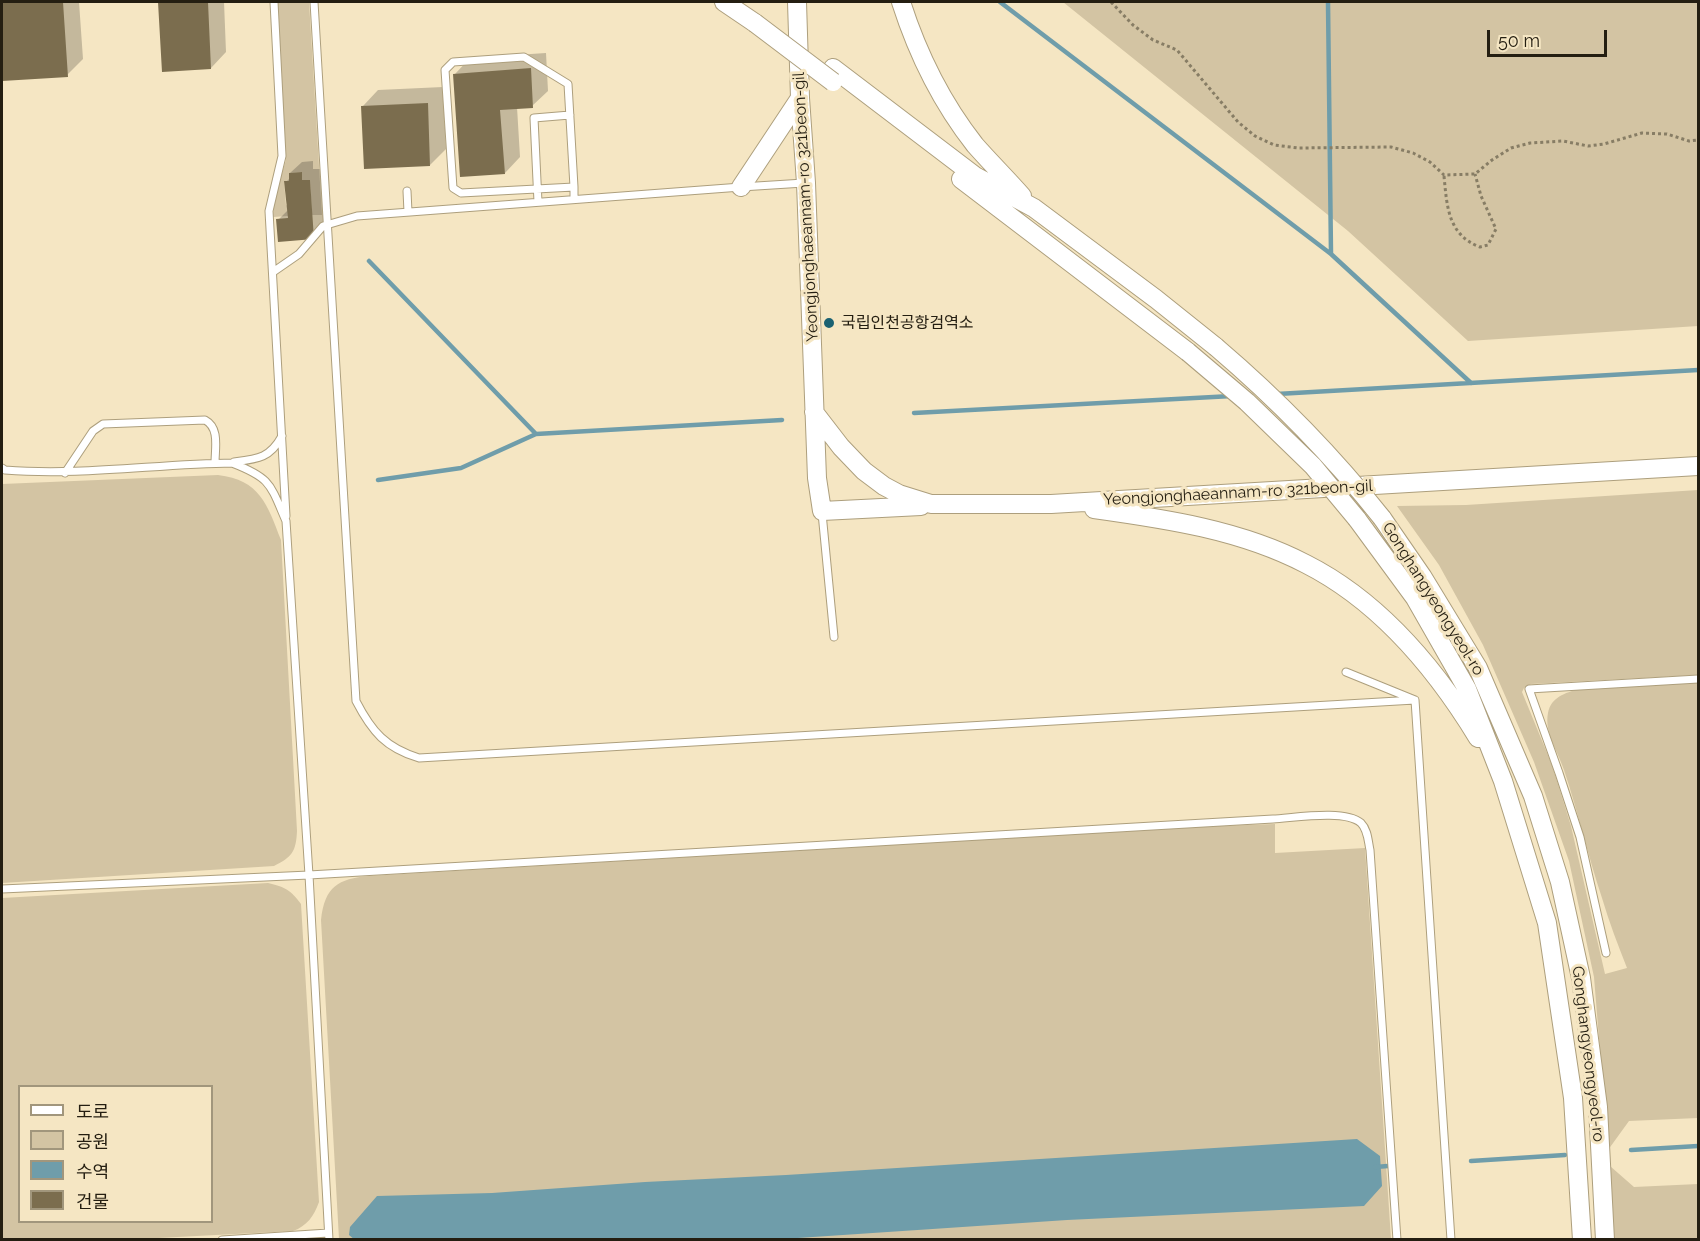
<!DOCTYPE html>
<html>
<head>
<meta charset="utf-8">
<style>
	body { margin:0 }
	#map { position:relative; width:1700px; height:1241px; overflow:hidden; background:#f5e6c3; font-family:Raleway,"Noto Sans KR",sans-serif }
	canvas { display:block }
	.frame { position:absolute; inset:0; border:3px solid #241e11; pointer-events:none }
	.legend { position:absolute; left:18px; top:1085px; width:195px; height:138px; box-sizing:border-box; background:#f5e6c3; border:2px solid #a1967c; margin:0; padding:8px 10px; list-style:none; font-size:18px; color:#241e11 }
	.legend li { display:flex; align-items:center; gap:12px; height:30px }
	.legend b { width:30px; border:2px solid #a1967c }
	.scale { position:absolute; left:1487px; top:30px; width:120px; height:27px; box-sizing:border-box; border:3px solid #241e11; border-top:0; padding-left:8px; font-size:18px; line-height:21px; white-space:nowrap; color:#241e11; -webkit-text-stroke:4px #f5e6c3; paint-order:stroke }
</style>
</head>
<body>
<div id="map">
<canvas width="1700" height="1241"></canvas>
<div class="frame"></div>
<ul class="legend">
<li><b style="height:8px;background:#fff"></b>도로</li>
<li><b style="height:16px;background:#d3c4a3"></b>공원</li>
<li><b style="height:16px;background:#6f9daa"></b>수역</li>
<li><b style="height:16px;background:#7b6d4e"></b>건물</li>
</ul>
<div class="scale">50 m</div>
</div>
<script>
const ctx = document.querySelector('canvas').getContext('2d');
ctx.lineJoin = 'round';
function paint(path, color) { ctx.fillStyle = color; ctx.fill(path, 'evenodd'); }
function stroke(path, color, width, dash) { ctx.strokeStyle = color; ctx.lineWidth = width; ctx.lineCap = dash ? 'butt' : 'round'; ctx.setLineDash(dash || []); ctx.stroke(path); }
function label(font, color, halo, rows, align = 'center') {
  ctx.font = font + ' Raleway,"Noto Sans KR",sans-serif'; ctx.lineWidth = 6; ctx.setLineDash([]); ctx.textBaseline = 'middle'; ctx.strokeStyle = halo; ctx.fillStyle = color; for (const [text, x, y, turn = 0] of rows) {
    ctx.save(); ctx.translate(x, y); ctx.rotate((+turn || 0) * Math.PI / 180); ctx.textAlign = isNaN(turn) ? turn : align; if (halo) ctx.strokeText(text, 0, 0); ctx.fillText(text, 0, 0); ctx.restore();
  }
}
paint(new Path2D(`
	M277,2H309L322,215H312L310,180H302L301,172L289,173V181H284L286,205L288,206V216L273,217L274,199L286,160Z
	M1063,2H1698V326L1468,341L1348,231Z
	M218,475C260,480 267,504 281,540L297,831C296,852 292,857 274,866L2,883V484Z
	M1698,490V675L1531,684L1524,688L1522,692L1552,765L1571,826L1605,974L1627,968C1618,945 1609,922 1602,898C1588,856 1578,812 1564,770C1558,751 1544,733 1548,713C1551,697 1565,693 1579,689L1698,681V1118L1629,1121L1608,1150L1594,977L1569,861L1534,762L1483,645L1439,565L1397,506L1466,505Z
	M1275,824V853L1365,848L1391,1239H339L321,920C325,886 338,879 369,876L1192,827Z
	M268,883C285,887 291,890 301,904L319,1202C314,1216 307,1226 293,1231L139,1239H2V898ZM212,1086V1222H20V1086Z
	M1610,1166L1634,1187L1698,1184V1239H1614Z`), '#d3c4a3');
paint(new Path2D(`
	M1357,1139L1380,1156L1382,1186L1364,1206L1067,1220L783,1239L355,1240L349,1235L350,1227L377,1196L492,1193L645,1182L786,1175Z`), '#6f9daa');
paint(new Path2D(`
	M2,2H79L83,59L67,75L2,79Z
	M159,2H224L226,52L211,68L163,70Z
	M546,53L548,91L532,106L517,107L520,157L505,173L455,74L470,58Z
	M443,87L446,149L430,165L363,106L378,90Z
	M313,161V169H321L325,226L313,238L278,220L289,209L286,182L291,177L290,173L302,162Z`), '#0003');
stroke(new Path2D(`
	M1000,2L1331,254L1471,383
	M1328,2L1331,254
	M369,261L536,434
	M1277,394L1698,370
	M914,413L1232,396
	M378,480L461,468L536,434L782,420
	M1631,1150L1698,1146
	M1471,1161L1565,1155
	M1375,1167L1388,1166`), '#6f9daa', 4.5);
paint(new Path2D(`
	M2,2H63L68,77L2,81Z
	M158,2H208L211,69L162,72Z
	M531,68L533,108L500,110L505,174L460,177L453,74Z
	M428,103L430,166L364,169L361,106Z
	M302,172V180H310L314,239L278,242L276,219L288,218L284,181H289V173Z`), '#7b6d4e');
const service = new Path2D(`
	M274,2L282,156L269,211L286,516
	M314,2L356,701C372,732 386,748 419,758L1415,700
	M407,191L408,212
	M574,199V187L568,84L524,57L453,62L445,70L453,188L461,193L574,187
	M538,202L534,118L570,115
	M273,272L299,254L323,226L357,216L741,187L804,183
	M234,462C258,459 270,458 282,436
	M2,468L5,470C81,476 156,464 232,463C271,478 270,484 286,521L309,875L329,1240
	M65,473L93,431L103,424L205,420C220,428 215,448 215,463
	M822,513L834,637
	M1346,672L1415,700L1451,1240
	M2,889L309,875L1273,819C1294,818 1345,809 1361,823C1368,830 1368,841 1370,850L1397,1240
	M1606,953L1580,837L1559,773L1529,689L1698,679
	M222,1240L328,1233`);
const tertiary = new Path2D(`
	M724,2L755,23
	M797,2L800,98L806,183L817,478L822,511L921,506
	M901,2C917,52 942,103 975,145C990,162 1007,179 1022,196
	M833,68L975,176L1034,208L1156,299L1216,347
	M961,179L1188,352
	M741,187L800,98
	M814,412L841,447L864,471L884,486L899,494L931,504H1051L1698,466
	M1094,509C1166,519 1241,530 1306,564C1379,601 1436,669 1478,738
	M1382,518L1422,576L1478,668L1533,796L1560,882L1581,978L1598,1107L1605,1240
	M1357,519L1415,598L1467,689L1503,781L1547,923L1573,1098L1582,1240`);
stroke(service, '#ad9f7d', 9);
stroke(tertiary, '#ad9f7d', 20);
stroke(new Path2D(`
	M1111,2L1133,25L1153,40L1177,50L1238,122L1255,136L1274,145L1298,148L1391,147L1413,153L1430,162L1444,175L1475,174L1492,160L1511,148L1530,143L1563,141L1588,146L1604,144L1642,133L1667,134L1689,141L1698,140
	M1444,176C1447,207 1448,235 1480,247L1488,245L1496,229L1481,196L1475,174`), '#877d65', 3, [3, 3]);
stroke(service, '#fff', 7);
stroke(tertiary, '#fff', 18);
const tertiaryBridge = new Path2D(`
	M755,23L833,82
	M1216,347C1277,399 1332,455 1382,518
	M1188,352L1247,402L1313,466L1357,519`);
stroke(tertiaryBridge, '#ad9f7d', 20, []);
stroke(tertiaryBridge, '#fff', 18);
for (const [x, y, r, color] of [
	[829,323,6,"#1a6171"]
]) { const dot = new Path2D(); dot.arc(x, y, r, 0, 2 * Math.PI); ctx.fillStyle = color; ctx.fill(dot); stroke(dot, '#f5e6c3', 2); }
label('16px', '#241e11', '#f5e6c3', [
	["Yeongjonghaeannam-ro 321beon-gil",806,207,-93],
	["Yeongjonghaeannam-ro 321beon-gil",1238,493,-3],
	["Gonghangyeongyeol-ro",1433,599,58],
	["Gonghangyeongyeol-ro",1588,1054,83]
]);
label('16px', '#241e11', '#f5e6c3', [
	["국립인천공항검역소",841,323]
], 'left');
</script>
</body>
</html>
